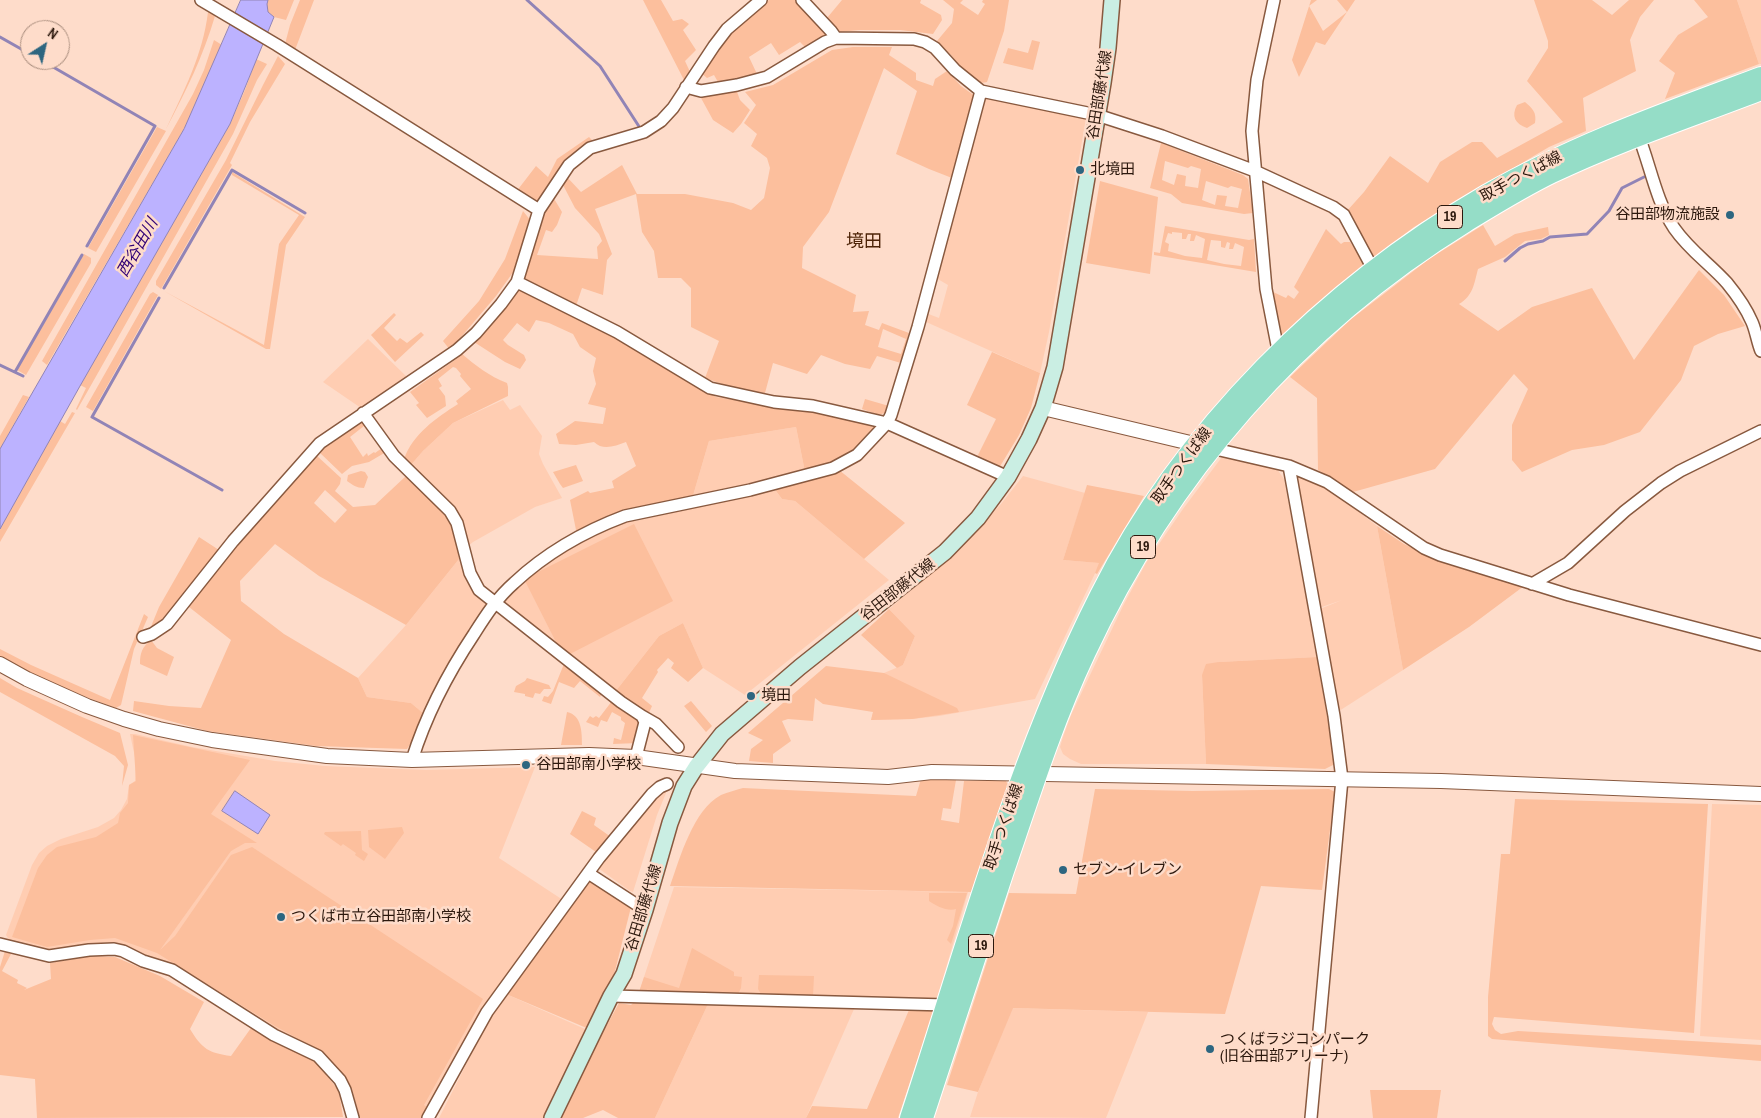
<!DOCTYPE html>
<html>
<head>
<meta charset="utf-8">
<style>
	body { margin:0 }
	#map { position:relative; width:1761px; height:1118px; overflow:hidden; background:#fedcca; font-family:"Archivo Narrow",sans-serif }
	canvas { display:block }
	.north { position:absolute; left:20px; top:20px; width:50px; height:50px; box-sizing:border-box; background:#fedcca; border:1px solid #aa8e7e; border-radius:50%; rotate:35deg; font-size:14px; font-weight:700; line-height:20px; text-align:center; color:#2c180d }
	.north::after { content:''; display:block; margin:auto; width:18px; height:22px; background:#2d6680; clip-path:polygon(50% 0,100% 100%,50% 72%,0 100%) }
</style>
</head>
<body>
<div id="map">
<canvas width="1761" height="1118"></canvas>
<div class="north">N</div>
</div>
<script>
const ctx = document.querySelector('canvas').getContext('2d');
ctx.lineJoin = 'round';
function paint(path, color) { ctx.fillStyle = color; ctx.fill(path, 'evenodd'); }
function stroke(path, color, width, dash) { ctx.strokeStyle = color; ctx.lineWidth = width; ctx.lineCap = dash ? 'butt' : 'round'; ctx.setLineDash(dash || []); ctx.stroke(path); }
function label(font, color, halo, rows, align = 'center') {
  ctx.font = font + ' "Archivo Narrow","Noto Sans JP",sans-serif'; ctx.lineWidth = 5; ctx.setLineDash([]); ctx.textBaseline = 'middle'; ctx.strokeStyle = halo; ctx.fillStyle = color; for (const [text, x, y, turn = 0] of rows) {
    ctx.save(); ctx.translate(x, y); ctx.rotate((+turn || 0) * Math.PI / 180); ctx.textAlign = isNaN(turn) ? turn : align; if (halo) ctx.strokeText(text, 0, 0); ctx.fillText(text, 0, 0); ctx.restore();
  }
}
paint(new Path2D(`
	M1737,0H1761V64H1759Z
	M987,98L1086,118L1049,332L1040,373L924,321L926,313L939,318L948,285L936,278L983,101Z
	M368,339L407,377L361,408L323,382Z
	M503,400L510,410L520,405L542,436L539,454L543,464L562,498L535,507L473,542L467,547L410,466L423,451L453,423Z
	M796,427L805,472L692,499L709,441Z
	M1222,457L1277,469L1284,479L1317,657L1219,662L1202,675L1206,764H1081L1070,759L1063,754L1060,747L1063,737L1071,715L1123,606L1146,563L1183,509Z
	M1023,476L1085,493L1063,560L1100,563L1035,699L939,716L912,719L871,720L884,673L903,665L915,636L889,609L956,552L1001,504Z
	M1298,477H1304L1329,489L1377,526L1403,670L1336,713L1320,609L1342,600L1319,608L1295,481Z
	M775,490L782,499L795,501L889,580L745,695L703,668L683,623L659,636L615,692L504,606L500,599L570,545L632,518L636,521Z
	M459,559L467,580L486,604L485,609L429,704L423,713L411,703L367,697L358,678L406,625Z
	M130,734H135L192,747L275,761L325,766L426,770L535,767L499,858L563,900L470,1030L446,1072L423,1118H359L350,1087L272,1029L148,957L125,948L49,951L10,941L6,935L32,865L39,853L47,846L61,839L98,827L114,818L121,810L127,799L129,785L135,781L136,762Z
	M662,790H666V793L657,815L633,892L630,891L598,868Z
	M1712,804L1761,805V1040L1700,1036Z
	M674,887L968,892L937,999L639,992Z
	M506,994L585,1029L544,1118H439L482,1033Z
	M708,1004L854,1009L806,1118H655Z
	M1012,1008L1148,1012L1106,1118L970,1117L978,1092Z`), '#ffcdb2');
paint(new Path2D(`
	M268,0H294L286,20L274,17L268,12L266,4Z
	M300,0H314L295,50L285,44L290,25Z
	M643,0H661L673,21L682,19L689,24L683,30L696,50L685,61L691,74L685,82Z
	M769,0H797L827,34L805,47L800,42L779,55L771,43L749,57L757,74L718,82L714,75L707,78L701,73L717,49L732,32Z
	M842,0H921L920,3L941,15L942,20L933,34L900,30H859L839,32L827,18Z
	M943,0H963L960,3L978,15L985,4L982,2L983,0H1009L1004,31L987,82C971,87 960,65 951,55C947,50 941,46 937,41L952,23L954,9Z
	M1311,0H1317L1309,6L1323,31L1347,12L1337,0H1355L1325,45L1316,42L1299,77L1292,60Z
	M1534,0H1592L1612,15L1629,0H1654L1640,17L1630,40L1636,71L1583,98L1586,131L1549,147L1414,227L1373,258L1346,212L1364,192L1390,156L1428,183L1440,162L1472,142H1482L1497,158L1563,122L1527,81L1548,48V41Z
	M1694,0H1737L1759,64L1665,99L1675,73L1659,61L1678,35L1708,17Z
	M208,12L215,16C203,57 186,91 166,129C184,91 203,54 208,12Z
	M214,40L222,45L184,129L47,365L42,361L193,94L204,70Z
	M1032,40L1040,42L1033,70L1003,63L1008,48L1028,53Z
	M853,47H892L889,55L916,73V80L933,86L935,79L947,71L961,86L975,96L952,178L929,169L896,154L917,91L884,68L829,212L803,247L802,268L856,295L853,312L869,311L865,325L879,330L882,323L909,333L901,363L877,356L870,369L845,364L821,355L807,374L773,363L765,393L739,390L705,378L719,341L691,327V288L681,278H658L654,251L642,232L636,194L595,209L612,254L607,260L603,295L582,288L576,306L522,280L543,213L553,197L562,212L557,225L552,232L546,230L537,255L598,259L597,247L602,241L599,234L575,208L563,185L566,176L581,192L622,165L637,194H685L733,203L751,210L764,198L770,168L767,158L751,146L757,134L744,123L756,105L745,92L773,85L832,50ZM883,329L906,339L901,354L878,347Z
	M278,56L285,64L250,122L230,163L232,165L161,289L156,285V281L226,160L263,85Z
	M256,59L267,64L257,80L233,134L77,410L76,409L86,388L80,385L230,124L245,90Z
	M736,89L740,100L750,110L741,124L733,133L713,120L701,98L702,96Z
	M1525,102C1532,108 1537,112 1535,123L1527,128C1515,124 1511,116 1517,105Z
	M157,127L166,131L96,252L88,248Z
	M589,137L594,142L552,181L538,201L533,202L516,192L536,166L548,177L557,159Z
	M1161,143L1243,175L1248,179L1253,213L1244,214L1182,203L1171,194L1150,188ZM1165,161L1188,168L1191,166L1201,169L1198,188L1185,186L1186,176L1177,174L1174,185L1162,180ZM1206,181L1228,188L1231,186L1242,189L1238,208L1225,206L1227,196L1217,195L1215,205L1202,200Z
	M232,172L305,217L286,245L270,349H266L164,291L264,345L279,244L299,215L232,175Z
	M1100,181L1158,197L1150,274L1086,263Z
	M523,211L531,221L514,271L496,296L450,350L443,341L479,301L505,259Z
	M1483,225L1495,246L1515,234L1548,227L1549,235L1541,239L1525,241L1505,257L1478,269C1474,284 1473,296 1459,304L1498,331L1532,307L1592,288L1634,360L1699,270L1724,295L1745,326L1718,334L1694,346L1681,380L1640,432L1604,445L1572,450L1522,472L1512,460V425L1528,389L1514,374L1435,469L1353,492L1318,470L1317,398L1290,377L1350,320L1429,259Z
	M1165,226L1249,240L1254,239L1256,272L1154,255V252L1160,253ZM1172,232L1182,233V239H1186L1188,234H1191L1190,241H1194L1196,235L1205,239L1202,258L1185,256L1168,251L1169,244L1165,242L1168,233L1172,234ZM1211,240L1221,241V247L1225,248L1227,242L1230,243L1229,249H1233L1235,243L1244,247L1241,266L1224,264L1207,260Z
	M1326,229L1341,244L1344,242H1350L1365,264L1281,337L1271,291L1286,298L1288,295L1294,299L1299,292L1294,287Z
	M84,254L91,258V263L26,375L17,370Z
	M517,289L617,338L670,366L716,397L830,415L872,425L876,430L845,458L805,472L796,427L709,441L692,499L578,533L576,530L570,500L588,491L590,493L614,488L612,481L636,466L626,442C615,446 603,451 594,442L576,445L559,444L556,434L575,421L603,424L606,408L588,404L596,384L593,371L596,358L580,347L573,334L549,323L536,320L529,332L517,323L503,340L508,345L524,355L526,360L520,369L505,362L474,342Z
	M153,292L158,295L93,411L86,407L150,294Z
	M394,313L396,315L384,328L397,341L400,338L407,343L421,332L424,335L395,362L371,335Z
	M992,352L1040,373L1031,408L1019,435L999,468L976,459L996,419L967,405Z
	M461,353C476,366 489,376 507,383L508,387V396L453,423L423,451L410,466L404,459C413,434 436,418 458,404L456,401L471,389L460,376L461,374L456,368L453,367L438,379L442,386L439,388L445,396L446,406L427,418L416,405L419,403L410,392L459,357Z
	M23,395L29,397L0,449V436Z
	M865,399L889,406L887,412L879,415L862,409Z
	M72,412L75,413L0,542V529L60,421L65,424Z
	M358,420L363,421L386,452L369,462L352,466L342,474L318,451ZM364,426L382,448L375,453L374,452L368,456L367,453L363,457L350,437Z
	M316,455L341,478L340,484L335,491L353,507L375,505L406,476C419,488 443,505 450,521C456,532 457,547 459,559L406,625L319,576L275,544L240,581L241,601L284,634L358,678L367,697L411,703L423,713L411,743L407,749L316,746L207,731L133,711L134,701L169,706L201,708L231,640L189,607L235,545ZM325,490L347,510L335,523L314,503Z
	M576,465L583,481L563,488L560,484L553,472Z
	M839,470L905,523L864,559L795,501L782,499L773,487Z
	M361,471L365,472L368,477L364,488C356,488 353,485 347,481L348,475Z
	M1087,485L1144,496L1097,574L1095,573L1099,563L1063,560Z
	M634,524L673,601L570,654L557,644L524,579Z
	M1377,526L1404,544L1441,562L1457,563L1524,586L1469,627L1403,670Z
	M199,537L219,550L166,617L150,629L159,607Z
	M889,609L915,636L903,665L897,668L861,635Z
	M144,614L148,617L134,649L121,705L116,708L53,685L0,657V649L31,665L110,700Z
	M683,623L703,668L688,682L671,668L674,663L668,658L657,670L658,672L642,698L652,706L648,715L615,692L659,636Z
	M151,640L157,648L174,657L167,676L140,664C140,653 142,647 151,640Z
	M1317,657L1335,764L1325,769L1206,764L1202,675L1206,664L1219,662Z
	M564,664L602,693L600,697L580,681L574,688L559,682L551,704L542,701L544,696L548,697L553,691Z
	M826,666L884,673L957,708L959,712L912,719L871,720L873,712L823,704L815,698L813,721L788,719L782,721L791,741L773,754V763L749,761L751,749L763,740L748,733Z
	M0,678L17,688L82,717L120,733L128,765L122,786L124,766L115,756L0,692Z
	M527,678L549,685L551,689H544L540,694L535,693L533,698L525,696V694L514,692L516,686L525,681Z
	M612,701L629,714L643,721L638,743L613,744L614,738L621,740L625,723L621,720V717L612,712L607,722L601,720L598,727L586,722L590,716L593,718L596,716L599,718Z
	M691,701L712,726L706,732L684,706Z
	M567,712C582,715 582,733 582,745H561Z
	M133,735L250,760L211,814L257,843H245L231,851L160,950L175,936L231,855L252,847L483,999L424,1105L428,1108L423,1118H360L352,1088L324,1053L275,1026L157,953L115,938L90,940L47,947L12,937L38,868L47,855L57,847L96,837L118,823L120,813L128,803L129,785L136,781Z
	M921,779L956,780L951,809L943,808L941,820L959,823L964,781H1006L1008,785L971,892L670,886C680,858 693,810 721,795C728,792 736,790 743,788L916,796Z
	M1095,789L1193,791L1329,789L1335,792L1322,890L1261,886L1225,1014L1013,1008L978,1092L947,1085L1009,893L1076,894Z
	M1515,799L1708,804L1694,1033L1494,1017L1492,1024L1495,1030L1501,1034L1518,1031L1761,1045V1061L1492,1039L1488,1036V997L1501,854H1510Z
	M582,811L596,818L594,825L611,837L596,852L570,834Z
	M402,827L404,833L385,859L369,847L368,830Z
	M361,831L362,850L368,854L364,861L355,855L356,853L343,844L341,846L324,834L325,832Z
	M588,881L631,907L615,971L589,1029L506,994Z
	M929,893H967L951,944L947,940L953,926L956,909C948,912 936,906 929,901Z
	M692,948L734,972V976L742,977L741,988L738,994L639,992L644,977L679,988Z
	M5,951L11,954L2,971L18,980L17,983L27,988L24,990L51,979L50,963L93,956L115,957L160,976L204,1002L190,1029C202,1049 209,1053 231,1056L251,1028L316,1062L339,1091L343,1117L37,1118L35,1079L0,1075V967Z
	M759,975L814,976L813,996L761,994L758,989Z
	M619,1003L631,1005L633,1003L708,1004L655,1118H618L603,1110L583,1118H557L594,1046L599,1040Z
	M909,1010H934L898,1118H806L812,1106L867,1109Z
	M1370,1090H1441L1437,1118H1373Z`), '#fcbf9d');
const water = new Path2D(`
	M241,0H268L267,4L268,12L274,17L230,124L80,386L0,529V449L184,129Z
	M235,791L270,815L258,834L222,811Z`);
paint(water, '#bcb2ff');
stroke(water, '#9184b6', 1);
stroke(new Path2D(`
	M527,0L600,66L640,128
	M0,37L30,54
	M41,60L155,126L87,246
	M1505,261L1520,248L1528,244L1543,241L1550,237L1587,234L1609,211L1622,188L1644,177
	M164,288L232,170L305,213
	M159,298L92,417L222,490
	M0,365L23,376
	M15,372L82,255`), '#9184b6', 3);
const minor = new Path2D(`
	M201,0L277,45L539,210
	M802,0L831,31L836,38
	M1274,0L1257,80L1252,131L1266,289L1277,345L1280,351
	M686,87L701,91L737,85L767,77L825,42L836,38L914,39L925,42L935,48L955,70L981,91L1097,115L1162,136L1255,171L1333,207L1344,215L1373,269
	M1637,132C1650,163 1655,199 1674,228C1690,251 1709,263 1727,283C1736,294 1746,308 1752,322C1756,331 1757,341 1761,351
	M517,282L617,332L710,388L774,402L813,406L887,423L1008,477
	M363,413L394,456L450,511L457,523L470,573L479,590L621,702L642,716L645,722L636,757
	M1211,448L1289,466L1327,482L1424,548L1440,555L1569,595L1761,645
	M1289,466L1334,716L1342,779L1311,1118
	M1532,584L1568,563L1625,511L1661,483L1680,471L1761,431
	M143,637L152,634L167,624L233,541L320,443L457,350L476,333L501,304L517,282L539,210L569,165L590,148L644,132L661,121L673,108L714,46L727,29L761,0
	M642,716L656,724L678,747
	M412,760C426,715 448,673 474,634C486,615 497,598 514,583C545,554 585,531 625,516L750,490L833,468L857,455L887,423L891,415L918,327L981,91
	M588,873L645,910
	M0,944L49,956L89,950L114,949L123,951L143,961L172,970L274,1035L318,1056L340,1080L345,1090L353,1118
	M611,996L946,1005
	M428,1118L487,1012L599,858L652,794L660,787L667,784`);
const tertiary = new Path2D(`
	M1043,408L1203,446
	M0,664L27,679L87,706L124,719L159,729L212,740L327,756L412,760L589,755L636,757L735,771L888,777L932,772L1441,781L1761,794`);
const secondary = new Path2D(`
	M552,1118L611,996L624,974L645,910L670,823L684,786L696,767L722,734L800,667L945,552L978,518L1008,477L1029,439L1043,408L1055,367L1103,83L1108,48L1112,0`);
const primary = new Path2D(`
	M909,1118C967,942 1015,761 1099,595C1182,429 1326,287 1486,194C1573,144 1667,111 1761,76
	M924,1118C951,1036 978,953 1005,871C1030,798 1053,724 1086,654C1169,475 1299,326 1466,223C1494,206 1523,188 1552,174C1619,142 1691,118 1761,91`);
stroke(minor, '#88593f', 14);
stroke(tertiary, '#88593f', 16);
stroke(secondary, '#88593f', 18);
stroke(primary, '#fff', 20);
stroke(minor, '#fff', 11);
stroke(tertiary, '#fff', 14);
stroke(secondary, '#caeee3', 15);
stroke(primary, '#95ddc7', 18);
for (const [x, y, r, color] of [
	[1080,170,5,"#2d6680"],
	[1730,215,5,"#2d6680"],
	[751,696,5,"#2d6680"],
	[526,765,5,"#2d6680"],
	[1063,870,5,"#2d6680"],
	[281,917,5,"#2d6680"],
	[1210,1049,5,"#2d6680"]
]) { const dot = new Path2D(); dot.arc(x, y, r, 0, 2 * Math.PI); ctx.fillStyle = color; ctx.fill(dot); stroke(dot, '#fedcca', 2); }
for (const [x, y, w] of [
	[1450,217,25],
	[1143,547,25],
	[981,946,25]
]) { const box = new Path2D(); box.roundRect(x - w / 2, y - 11.5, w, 23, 4); ctx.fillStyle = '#fedcca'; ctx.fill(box); stroke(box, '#2c180d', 1); }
label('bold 14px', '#2c180d', null, [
	["19",1450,217],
	["19",1143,547],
	["19",981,946]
]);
label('15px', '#2c180d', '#fedcca', [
	["谷田部藤代線",1100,95,-81],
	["取手つくば線",1521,177,-28],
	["取手つくば線",1182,466,-54],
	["谷田部藤代線",898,590,-38],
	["取手つくば線",1004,827,-71],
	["谷田部藤代線",644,908,-73]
]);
label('15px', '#2c180d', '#fedcca', [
	["北境田",1090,170],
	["谷田部物流施設",1720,215,"right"],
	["境田",761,696],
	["谷田部南小学校",536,765],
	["セブン-イレブン",1073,870],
	["つくば市立谷田部南小学校",291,917],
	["つくばラジコンパーク",1220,1040],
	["(旧谷田部アリーナ)",1220,1057]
], 'left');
label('italic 16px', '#320277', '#fedcca', [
	["西谷田川",138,248,-60]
]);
label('18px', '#4d2307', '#fedcca', [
	["境田",864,242]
]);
</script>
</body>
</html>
